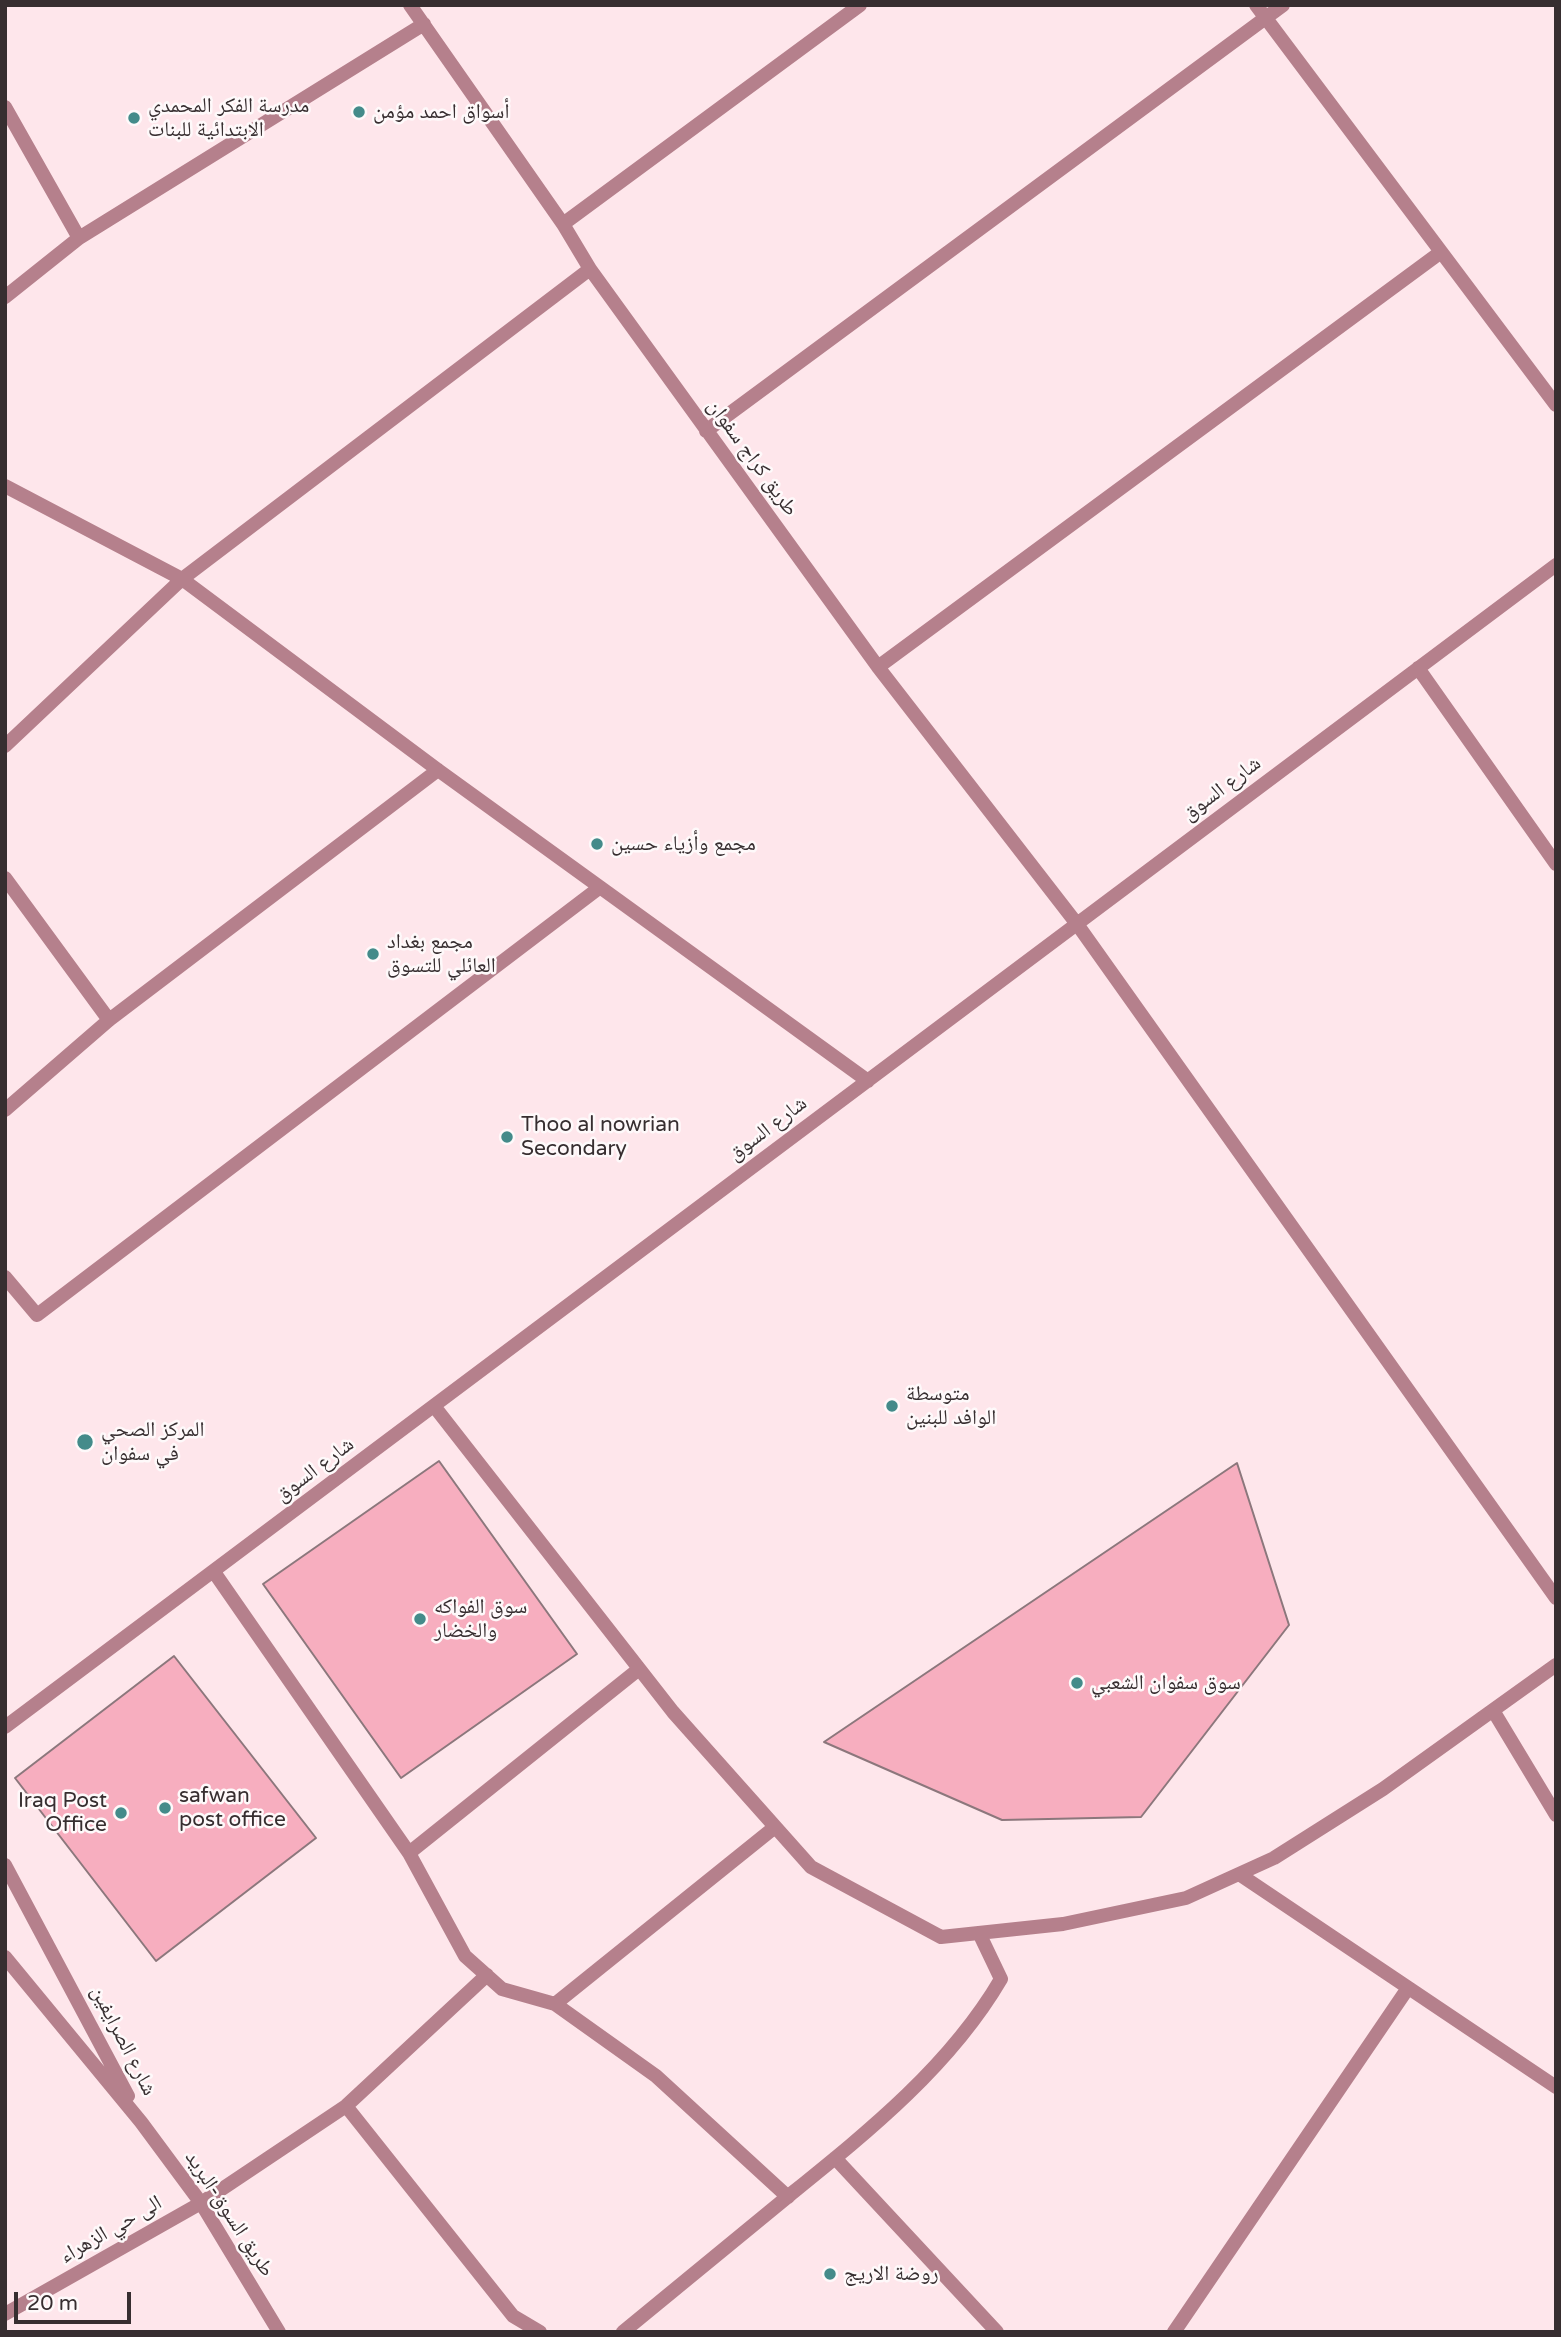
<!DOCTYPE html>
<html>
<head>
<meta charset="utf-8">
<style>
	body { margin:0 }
	#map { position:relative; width:1561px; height:2337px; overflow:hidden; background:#fee6eb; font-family:"Varela Round",sans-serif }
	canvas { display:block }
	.frame { position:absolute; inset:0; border:7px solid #372e30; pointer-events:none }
	.scale { position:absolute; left:14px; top:2292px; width:117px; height:32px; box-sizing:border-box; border:4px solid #372e30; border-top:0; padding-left:9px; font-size:21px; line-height:24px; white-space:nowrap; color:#372e30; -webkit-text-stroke:5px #fef9fa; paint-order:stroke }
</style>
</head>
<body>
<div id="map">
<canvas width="1561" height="2337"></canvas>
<div class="frame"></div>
<div class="scale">20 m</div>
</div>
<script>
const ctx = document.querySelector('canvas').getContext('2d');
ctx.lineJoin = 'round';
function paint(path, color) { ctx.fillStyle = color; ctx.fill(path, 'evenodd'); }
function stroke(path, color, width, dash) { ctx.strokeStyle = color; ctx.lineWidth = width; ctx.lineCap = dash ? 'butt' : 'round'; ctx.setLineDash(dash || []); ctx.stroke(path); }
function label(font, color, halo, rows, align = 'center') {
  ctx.font = font + ' "Varela Round","Noto Naskh Arabic",sans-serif'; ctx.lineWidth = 5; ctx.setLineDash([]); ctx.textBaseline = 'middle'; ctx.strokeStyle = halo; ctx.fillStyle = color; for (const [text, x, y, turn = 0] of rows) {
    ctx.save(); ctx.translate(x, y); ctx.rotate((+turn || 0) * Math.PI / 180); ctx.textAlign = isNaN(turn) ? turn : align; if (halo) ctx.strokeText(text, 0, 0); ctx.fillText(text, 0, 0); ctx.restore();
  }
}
const building = new Path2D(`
	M439,1461L577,1654L401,1778L263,1584Z
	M1237,1463L1289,1625L1141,1817L1002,1820L824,1742Z
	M174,1656L316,1838L156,1961L15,1778Z`);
paint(building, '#f7aebf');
stroke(building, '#8c777c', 2);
stroke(new Path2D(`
	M410,5L563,224L590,269L878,667L1077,924L1556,1598
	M1256,5L1556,405
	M5,107L79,238
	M563,224L860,5
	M5,297L79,238L424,24
	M706,431L1283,5
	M5,486L182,579L438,770L868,1081
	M878,667L1441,252
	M1418,668L1556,864
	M5,746L182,579L590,269
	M5,878L109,1020
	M5,1110L109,1020L438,770
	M5,1277L37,1315L599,888
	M434,1406L673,1712L811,1867L941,1937L1063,1924L1186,1898L1274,1858L1383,1789L1556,1665
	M214,1572L409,1853L465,1956L502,1989L555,2004L656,2076L788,2197
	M1494,1712L1556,1815
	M5,1727L1556,565
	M409,1853L639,1669
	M5,1865L128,2096
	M1239,1874L1556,2087
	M5,1957L141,2122L201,2203L279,2332
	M555,2004L775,1827
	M346,2106L513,2316L540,2332
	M835,2158L997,2332
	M5,2314L201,2203L346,2106L487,1975
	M623,2332C679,2286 735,2240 791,2194C869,2131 950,2066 1001,1979L979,1933
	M1174,2332L1408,1988`), '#b5808c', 14);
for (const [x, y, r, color] of [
	[359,112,7,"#448b8a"],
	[134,118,7,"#448b8a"],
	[597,844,7,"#448b8a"],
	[373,954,7,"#448b8a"],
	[507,1137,7,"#448b8a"],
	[892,1406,7,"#448b8a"],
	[85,1442,9,"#448b8a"],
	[420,1619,7,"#448b8a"],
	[1077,1683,7,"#448b8a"],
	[165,1808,7,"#448b8a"],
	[121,1813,7,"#448b8a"],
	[830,2274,7,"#448b8a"]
]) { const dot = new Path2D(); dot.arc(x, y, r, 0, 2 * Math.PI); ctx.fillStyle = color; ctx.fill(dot); stroke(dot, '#fef9fa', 2.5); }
label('21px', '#372e30', '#fef9fa', [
	["مدرسة الفكر المحمدي",148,106],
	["الابتدائية للبنات",148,130],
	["أسواق احمد مؤمن",373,112],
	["مجمع وأزياء حسين",611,844],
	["مجمع بغداد",387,942],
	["العائلي للتسوق",387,966],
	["Thoo al nowrian",521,1125],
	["Secondary",521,1149],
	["متوسطة",906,1394],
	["الوافد للبنين",906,1418],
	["المركز الصحي",101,1430],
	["في سفوان",101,1454],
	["سوق الفواكه",434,1607],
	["والخضار",434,1631],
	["سوق سفوان الشعبي",1091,1683],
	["safwan",179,1796],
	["post office",179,1820],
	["Iraq Post",107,1801,"right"],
	["Office",107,1825,"right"],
	["روضة الاريج",844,2274]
], 'left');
label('21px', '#372e30', '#fef9fa', [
	["طريق كراج سفوان",752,458,54],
	["شارع السوق",1222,789,-37],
	["شارع السوق",768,1129,-37],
	["شارع السوق",315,1470,-37],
	["شارع الصرايفين",123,2041,63],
	["طريق السوق-البريد",229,2214,57],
	["الى حي الزهراء",111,2230,-30]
]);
</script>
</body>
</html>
